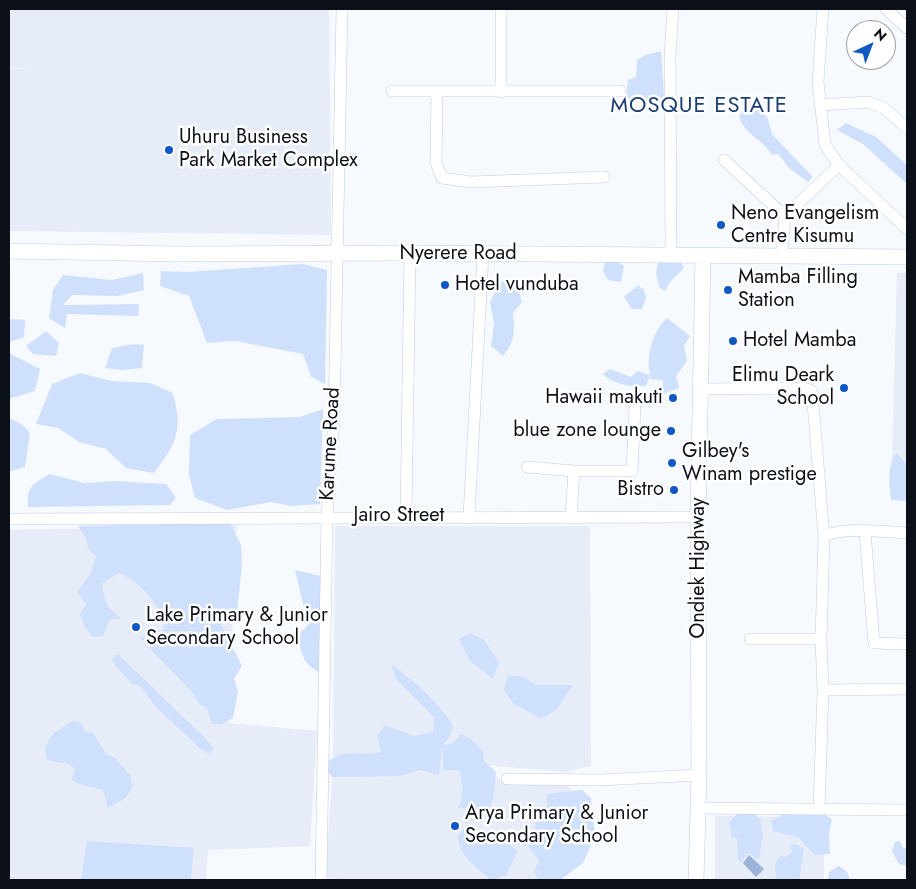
<!DOCTYPE html>
<html>
<head>
<meta charset="utf-8">
<style>
	body { margin:0 }
	#map { position:relative; width:916px; height:889px; overflow:hidden; background:#f6f9fe; font-family:Jost,sans-serif }
	canvas { display:block }
	.frame { position:absolute; inset:0; border:10px solid #0b0f17; pointer-events:none }
	.north { position:absolute; left:846px; top:20px; width:50px; height:50px; box-sizing:border-box; background:#fff; border:1px solid #9d9fa2; border-radius:50%; rotate:43deg; font-size:14px; font-weight:700; line-height:20px; text-align:center; color:#0b0f17 }
	.north::after { content:''; display:block; margin:auto; width:18px; height:22px; background:#1058c3; clip-path:polygon(50% 0,100% 100%,50% 72%,0 100%) }
</style>
</head>
<body>
<div id="map">
<canvas width="916" height="889"></canvas>
<div class="frame"></div>
<div class="north">N</div>
</div>
<script>
const ctx = document.querySelector('canvas').getContext('2d');
ctx.lineJoin = 'round';
function paint(path, color) { ctx.fillStyle = color; ctx.fill(path, 'evenodd'); }
function stroke(path, color, width, dash) { ctx.strokeStyle = color; ctx.lineWidth = width; ctx.lineCap = dash ? 'butt' : 'round'; ctx.setLineDash(dash || []); ctx.stroke(path); }
function label(font, color, halo, rows, align = 'center') {
  ctx.font = font + ' Jost,sans-serif'; ctx.lineWidth = 5; ctx.setLineDash([]); ctx.textBaseline = 'middle'; ctx.strokeStyle = halo; ctx.fillStyle = color; for (const [text, x, y, turn = 0] of rows) {
    ctx.save(); ctx.translate(x, y); ctx.rotate((+turn || 0) * Math.PI / 180); ctx.textAlign = isNaN(turn) ? turn : align; if (halo) ctx.strokeText(text, 0, 0); ctx.fillText(text, 0, 0); ctx.restore();
  }
}
paint(new Path2D(`
	M9,9H329L331,235L9,231V69L30,68H9Z
	M897,273H907V498L891,497Z
	M237,525L228,723L317,731L310,846L208,850L206,880H9V530Z
	M335,526H590L591,766L564,772L483,765L503,782H565L588,810L555,880H362L325,878L333,768Z
	M715,816L824,817V880H715Z`), '#e6ecf8');
paint(new Path2D(`
	M661,51L665,109L652,101L626,98L628,80L636,77L637,60L645,55Z
	M757,104L768,119L772,134L813,177L808,182L789,168L778,154L772,155C761,137 746,136 739,117L744,107Z
	M846,123L876,137L907,165V184L863,144L837,130Z
	M680,261L684,268L669,283L665,291L659,287L656,274L658,262Z
	M605,262H617L624,266L621,282L608,280L603,270Z
	M303,264L327,270L325,384L311,377L303,354L236,341L207,343L189,296L160,286L161,271L187,272Z
	M143,273L144,290L117,296L72,295L63,305L139,304L138,316L67,314L65,328L49,318L53,290L63,275L112,280Z
	M509,280L518,288L522,302L513,313C515,331 515,342 503,356L491,346L494,325L490,302L500,282Z
	M638,285L644,290L646,298L642,309H632L624,297Z
	M667,318L690,336L684,346L687,361L676,376L679,388L663,394V380L651,379L650,376L646,386C631,388 613,384 603,374L610,369L631,377L637,371L650,375C646,356 652,332 667,318Z
	M9,319L25,320L24,337L9,342Z
	M46,331L59,343L56,356L33,354L26,346Z
	M133,344L144,345L142,368L123,370L105,368L112,348Z
	M9,353L40,369L35,391L9,399Z
	M80,373L112,381L150,383L173,393C183,432 177,442 154,473L126,468L106,449L79,442L58,428L36,424L52,384Z
	M323,409L320,504L292,506L271,502L227,510L195,498L189,474L190,435L217,419L300,417Z
	M9,418L23,425L30,433L25,467L11,471L9,467Z
	M897,453L907,465V501L891,500C890,485 886,465 897,453Z
	M50,474L84,483L116,481L166,484L176,498L170,505L28,507C26,486 34,483 50,474Z
	M230,523L241,545L242,565L237,612L220,622L242,666L234,678L238,692L233,718L222,724H212L207,708L199,704L192,692L140,638L150,637L163,629L165,621C152,596 144,586 119,573L102,583C105,601 106,609 122,618L109,620L103,636L93,637L85,627L80,615L86,604L77,592L91,573L96,556L88,549L86,538L78,526Z
	M295,570L321,576L331,677C306,668 302,661 298,635L308,625Z
	M470,633L484,640L499,662L493,679L470,661L459,639Z
	M118,654L208,741L213,749L209,754L202,750L157,708L140,686L132,684L111,660Z
	M391,664C415,682 437,700 453,726L449,738L443,745L454,743L461,734L471,739L483,751L484,761L496,772L493,800L488,810C476,815 469,806 458,808C465,795 463,784 459,770H444L442,747L439,775L419,770L401,776L332,777L323,764C329,761 335,756 341,755C354,751 366,756 381,752L377,735L385,725L414,736L433,732L434,717L396,679Z
	M508,675L524,677L536,685H573L556,710L541,719L513,703L504,690Z
	M72,721L82,723L84,731L93,733L106,754L115,758L130,775L133,787L125,798L108,808L103,790L79,784L72,780L75,769L68,764L47,760C41,738 57,731 72,721Z
	M582,790L591,798L595,836L583,863L560,880H538L534,871L539,861L527,844L536,834L534,806L544,807L548,805L546,794Z
	M739,812L752,813L760,819L763,834L759,860L748,853L741,862L738,860L737,838H732L729,822Z
	M785,813H822L832,819L829,833L830,854L815,855L798,837L773,831L771,821Z
	M467,826C479,838 488,839 505,838L517,852L506,875L491,880C477,868 458,855 458,836Z
	M87,841L194,848L191,880H81Z
	M900,841L903,848H907V866L899,864L892,851L895,842Z
	M795,844L804,849L799,880H776L775,863L781,856L786,857L792,852L790,846Z
	M839,866L847,872L850,880H828L829,872Z`), '#cfe0fc');
paint(new Path2D(`
	M749,855L764,869L756,877L743,863Z`), '#9bb3d8');
const street = new Path2D(`
	M823,9L818,82L825,145L839,165L907,229
	M886,9L907,28
	M392,91H620
	M437,91L436,163L442,178L471,182L604,177
	M501,92V9
	M820,105L868,102L884,108L907,128
	M724,160L785,216
	M671,255L670,58L673,9
	M782,255L785,216L839,165
	M700,389L805,388L812,391L824,537
	M527,467L574,471H632L635,406
	M406,516L410,253
	M469,516L483,254
	M571,517L574,471
	M9,519L698,517
	M865,532L874,643L907,644
	M750,639H821
	M823,690L821,639L824,537C839,526 888,532 907,533
	M507,779L599,780L699,775
	M698,808L907,810
	M819,809L823,690L907,689
	M321,880L327,517L334,418L342,9`);
const secondary = new Path2D(`
	M9,251L178,254L410,253L907,257
	M696,880L699,775L698,517L703,256`);
stroke(street, '#becde4', 12);
stroke(secondary, '#becde4', 16);
stroke(street, '#fff', 11);
stroke(secondary, '#fff', 15);
for (const [x, y, r, color] of [
	[169,150,5,"#1058c3"],
	[721,225,5,"#1058c3"],
	[445,285,5,"#1058c3"],
	[728,290,5,"#1058c3"],
	[733,341,5,"#1058c3"],
	[844,388,5,"#1058c3"],
	[673,398,5,"#1058c3"],
	[671,431,5,"#1058c3"],
	[672,463,5,"#1058c3"],
	[674,490,5,"#1058c3"],
	[136,627,5,"#1058c3"],
	[455,826,5,"#1058c3"]
]) { const dot = new Path2D(); dot.arc(x, y, r, 0, 2 * Math.PI); ctx.fillStyle = color; ctx.fill(dot); stroke(dot, '#fff', 2); }
label('20px', '#0b0f17', '#fff', [
	["Uhuru Business",179,138],
	["Park Market Complex",179,161],
	["Neno Evangelism",731,214],
	["Centre Kisumu",731,237],
	["Mamba Filling",738,278],
	["Station",738,301],
	["Hotel vunduba",455,285],
	["Hotel Mamba",743,341],
	["Elimu Deark",834,376,"right"],
	["School",834,399,"right"],
	["Hawaii makuti",663,398,"right"],
	["blue zone lounge",661,431,"right"],
	["Gilbey's",682,452],
	["Winam prestige",682,475],
	["Bistro",664,490,"right"],
	["Lake Primary & Junior",146,616],
	["Secondary School",146,639],
	["Arya Primary & Junior",465,814],
	["Secondary School",465,837]
], 'left');
label('20px', '#0b0f17', '#fff', [
	["Nyerere Road",458,254],
	["Karume Road",331,444,-87],
	["Jairo Street",399,516],
	["Ondiek Highway",699,568,-90]
]);
ctx.letterSpacing = '1px';
label('22px', '#1c3e73', '#fff', [
	["MOSQUE ESTATE",699,107]
]);
ctx.letterSpacing = '0px';
</script>
</body>
</html>
